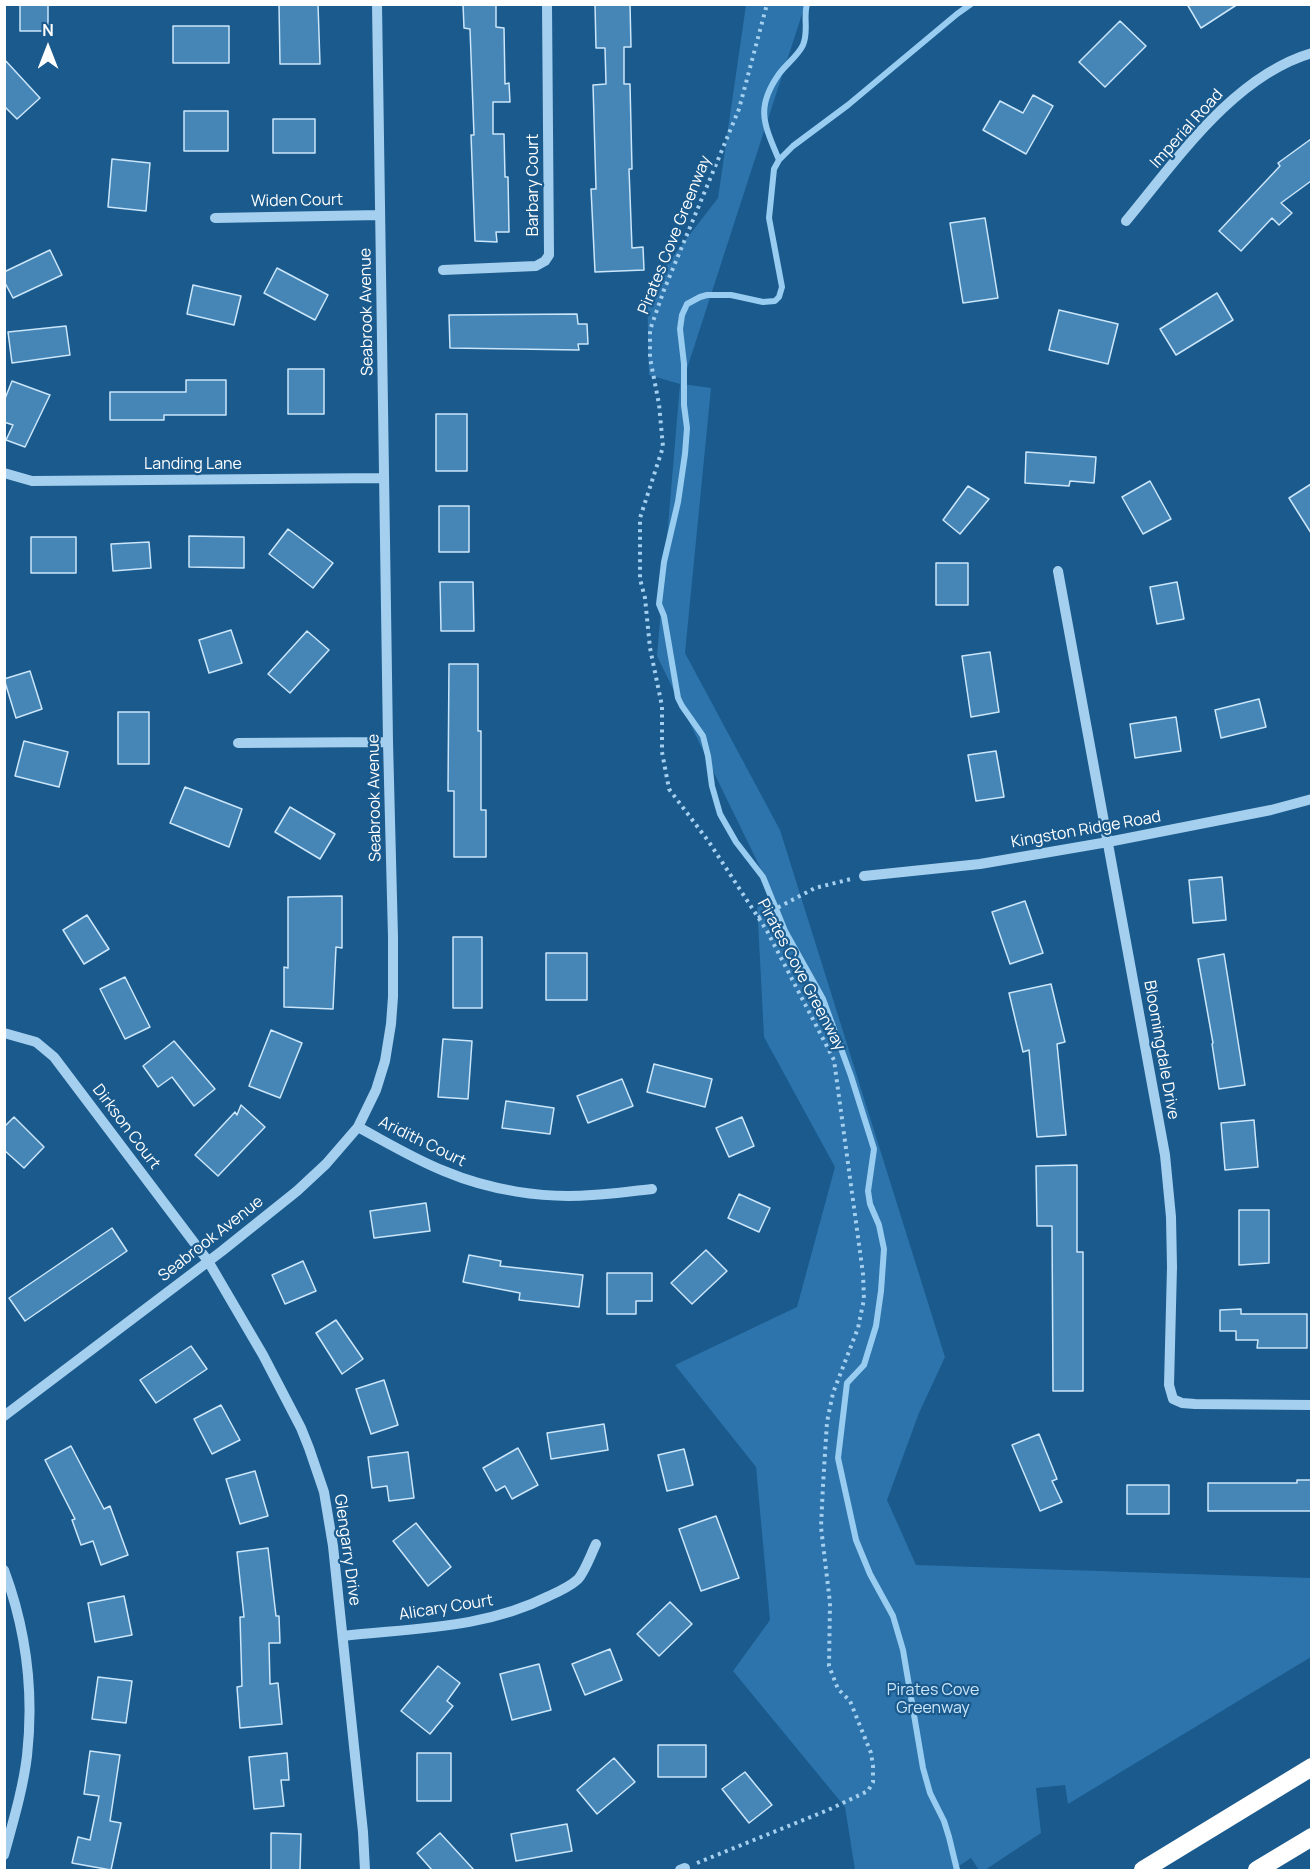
<!DOCTYPE html>
<html>
<head>
<meta charset="utf-8">
<style>
	body { margin:0 }
	#map { position:relative; width:1316px; height:1875px; overflow:hidden; background:#1a5a8d; font-family:Manrope,sans-serif }
	canvas { display:block }
	.frame { position:absolute; inset:0; border:6px solid #fff; pointer-events:none }
	.north { position:absolute; left:18px; top:18px; width:60px; height:60px; -webkit-text-stroke:4px #1a5a8d; paint-order:stroke; rotate:0deg; font-size:16px; font-weight:700; line-height:24px; text-align:center; color:#fff }
	.north::after { content:''; display:block; margin:auto; width:21px; height:27px; background:#fff; clip-path:polygon(50% 0,100% 100%,50% 72%,0 100%) }
</style>
</head>
<body>
<div id="map">
<canvas width="1316" height="1875"></canvas>
<div class="frame"></div>
<div class="north">N</div>
</div>
<script>
const ctx = document.querySelector('canvas').getContext('2d');
ctx.lineJoin = 'round';
function paint(path, color) { ctx.fillStyle = color; ctx.fill(path, 'evenodd'); }
function stroke(path, color, width, dash) { ctx.strokeStyle = color; ctx.lineWidth = width; ctx.lineCap = dash ? 'butt' : 'round'; ctx.setLineDash(dash || []); ctx.stroke(path); }
function label(font, color, halo, rows, align = 'center') {
  ctx.font = font + ' Manrope,sans-serif'; ctx.lineWidth = 4.5; ctx.setLineDash([]); ctx.textBaseline = 'middle'; ctx.strokeStyle = halo; ctx.fillStyle = color; for (const [text, x, y, turn = 0] of rows) {
    ctx.save(); ctx.translate(x, y); ctx.rotate((+turn || 0) * Math.PI / 180); ctx.textAlign = isNaN(turn) ? turn : align; if (halo) ctx.strokeText(text, 0, 0); ctx.fillText(text, 0, 0); ctx.restore();
  }
}
paint(new Path2D(`
	M746,5H805L682,384L711,388L685,653L780,830L945,1357L919,1413L887,1500L916,1565L1311,1578V1657L1068,1804L1065,1785L1036,1788L1041,1833L985,1870H979L971,1858L959,1866L960,1870H855L845,1807L733,1671L770,1620L756,1467L675,1365L797,1307L835,1167L764,1037L757,902L776,900L657,656L680,384L649,375L647,290L718,198Z`), '#2c74ab');
stroke(new Path2D(`
	M779,160C764,124 755,108 779,74C786,64 798,56 803,45C809,31 803,18 807,4
	M957,1870L949,1837L944,1821L930,1793L923,1768L903,1650L893,1616L870,1574L856,1540L838,1458L847,1383L864,1365L876,1326L881,1291L884,1249L879,1225L870,1204L868,1191L874,1149L851,1076L823,999L785,931L763,877L736,842L720,814L712,786L708,756L703,736L682,706L678,698L664,616L659,604L664,562L678,502L685,454L687,428L684,405V364L680,329L682,315L687,304L700,297L707,295H731L763,302L775,301L779,297L782,287L769,218L774,169L779,160L793,146L848,105L957,14L971,4`), '#98ccf0', 6);
const building = new Path2D(`
	M20,4H48V31H20Z
	M279,4H318L320,64H280Z
	M463,4H496V27L504,28L505,84L509,83L510,102H493V134H504L505,177H508L509,232H496L497,242L475,241L471,135H474L470,29L464,28Z
	M595,4H630L631,47H624V84H630L632,169H629L632,248L643,247L644,270L595,272L591,189H596L593,85L606,84L605,48H596Z
	M1187,4H1238L1201,28Z
	M1120,21L1146,46L1105,87L1079,62Z
	M173,26H229V63H173Z
	M4,59L40,98L17,119L4,106Z
	M1033,95L1053,106L1026,154L983,130L1000,101L1023,113Z
	M184,111H228V151H184Z
	M273,119H315V153H273Z
	M1311,139V181L1281,203L1292,213L1279,225L1272,218L1241,251L1219,231L1280,166L1278,163Z
	M112,159L150,163L146,211L108,207Z
	M985,218L998,298L963,303L950,223Z
	M50,250L62,275L13,298L4,281V272Z
	M277,268L328,295L315,320L264,293Z
	M193,285L241,296L234,325L187,314Z
	M1217,293L1233,320L1176,355L1160,329Z
	M1059,310L1118,324L1108,364L1049,350Z
	M577,314L578,324H587L588,344H578L579,350L450,348L449,315Z
	M66,326L70,355L12,363L8,332Z
	M288,369H324V414H288Z
	M186,380H226V415H164V420H110V392H186Z
	M12,381L50,395L25,447L6,440L13,425L4,422V401Z
	M436,414H467V471H436Z
	M1026,452L1096,457L1094,483L1070,481L1069,486L1025,483Z
	M1150,481L1171,519L1143,534L1122,497Z
	M1311,484V533L1289,498Z
	M968,486L989,499L960,534L943,520Z
	M439,506H469V552H439Z
	M288,529L333,563L313,588L269,554Z
	M189,536L244,537V568L189,567Z
	M31,537H76V573H31Z
	M149,542L151,568L113,571L111,544Z
	M936,563H968V605H936Z
	M440,582H473L474,631H441Z
	M1177,582L1184,619L1157,624L1150,587Z
	M231,630L242,663L209,673L199,640Z
	M307,631L329,650L290,693L268,674Z
	M990,652L999,712L971,717L962,656Z
	M449,664H478V731H481V810H486V857H454V791H448Z
	M30,671L42,709L16,718L4,679Z
	M1259,699L1266,727L1221,738L1215,710Z
	M118,712H149V764H118Z
	M1176,717L1181,751L1135,758L1130,724Z
	M24,741L68,752L59,787L15,776Z
	M996,751L1004,797L976,801L968,755Z
	M185,787L242,809L229,847L170,823Z
	M290,807L335,834L320,859L275,832Z
	M1222,877L1226,920L1193,923L1189,880Z
	M342,896V948L336,947L333,1009L284,1007V967L288,968V897Z
	M1025,901L1043,953L1010,964L992,912Z
	M87,915L109,949L84,964L63,930Z
	M453,937H482V1008H453Z
	M546,953H587V1000H546Z
	M1224,954L1245,1085L1219,1089L1212,1044L1213,1043L1198,959Z
	M125,977L150,1027L125,1039L100,989Z
	M1051,984L1065,1042L1057,1044L1066,1135L1037,1137L1029,1050L1023,1052L1009,993Z
	M271,1030L302,1043L280,1098L249,1086Z
	M443,1039L472,1041L468,1099L438,1097Z
	M174,1041L215,1089L194,1106L172,1077L158,1087L143,1066Z
	M654,1064L712,1079L705,1107L647,1092Z
	M622,1079L633,1106L588,1123L577,1096Z
	M506,1101L554,1108L550,1134L502,1128Z
	M241,1105L265,1127L218,1176L195,1155L235,1112L237,1115Z
	M14,1117L44,1147L24,1168L4,1150V1127Z
	M742,1117L754,1146L729,1157L716,1128Z
	M1254,1120L1258,1167L1225,1170L1221,1123Z
	M1077,1165V1252H1083V1391H1053L1052,1226H1037L1036,1166Z
	M739,1194L770,1208L759,1232L728,1218Z
	M426,1203L430,1231L374,1238L370,1211Z
	M1239,1210H1269V1263L1239,1265Z
	M112,1228L127,1251L25,1321L9,1298Z
	M706,1250L727,1271L692,1304L671,1283Z
	M469,1255L501,1261L500,1266L583,1275L579,1307L519,1300L520,1293L463,1282Z
	M303,1261L316,1291L285,1304L272,1275Z
	M607,1273H652V1301H636V1314H607Z
	M1241,1309V1314H1307V1348H1257L1258,1340H1236V1331H1220V1310Z
	M336,1320L363,1359L342,1374L316,1333Z
	M191,1346L207,1369L156,1403L140,1380Z
	M384,1380L398,1425L371,1434L356,1389Z
	M221,1405L240,1440L212,1454L194,1419Z
	M604,1424L608,1450L551,1459L547,1433Z
	M1039,1434L1057,1479L1052,1481L1062,1502L1040,1511L1012,1445Z
	M71,1446L104,1509L110,1506L128,1555L101,1565L93,1541L81,1545L72,1520L75,1519L45,1460Z
	M518,1448L538,1485L512,1499L505,1486L496,1491L483,1468Z
	M684,1449L693,1485L667,1491L658,1455Z
	M408,1452L414,1498L389,1501L387,1486L372,1488L368,1457Z
	M255,1471L268,1516L240,1524L226,1479Z
	M1297,1480H1311V1511H1208V1483H1297Z
	M1127,1485H1169V1514H1127Z
	M716,1516L739,1578L701,1591L679,1529Z
	M416,1523L451,1567L428,1586L393,1541Z
	M268,1548L276,1616H279L280,1643H269L270,1684L278,1683L282,1724L240,1728L237,1687L242,1686L240,1617H244L237,1552Z
	M124,1596L132,1635L95,1642L88,1603Z
	M670,1602L692,1624L659,1656L637,1634Z
	M610,1649L622,1680L585,1695L572,1664Z
	M539,1664L551,1710L512,1720L500,1674Z
	M438,1666L460,1683L447,1701L453,1706L430,1734L401,1711Z
	M98,1677L132,1681L126,1723L92,1719Z
	M658,1745H706V1777H658Z
	M90,1751L120,1755L110,1821L121,1823L111,1870L72,1863L78,1837L90,1840L99,1796L84,1794Z
	M287,1753L289,1780H281L284,1806L254,1809L249,1757Z
	M417,1753H451V1801H417Z
	M614,1758L635,1782L597,1814L577,1790Z
	M745,1772L772,1805L749,1823L722,1789Z
	M567,1824L572,1851L516,1861L511,1834Z
	M271,1833L301,1834L300,1870H271Z
	M440,1833L474,1870H432L417,1853Z`);
paint(building, '#4686b7');
stroke(building, '#cbe6fa', 1.5);
stroke(new Path2D(`
	M758,918L815,888L851,879
	M697,1863L828,1810L868,1791L873,1782V1766L871,1753L850,1701L838,1689L829,1666L830,1603L821,1527L823,1485L827,1422L833,1393L858,1328L864,1299L863,1274L834,1060L767,931L709,842L669,789L662,752V706L650,648L645,598L640,579V518L663,447L659,404L650,358V330L664,290L739,109L767,4`), '#a5cfee', 4, [3, 4.5]);
stroke(new Path2D(`
	M215,218L380,215
	M1126,221C1176,161 1233,76 1312,53
	M443,270L536,266L545,261L549,255L547,4
	M4,473L32,481L384,478
	M1058,571L1165,1155L1171,1217L1172,1267L1169,1385L1173,1399L1182,1403L1195,1404L1312,1405
	M238,743L388,742
	M864,876L980,864L1108,842L1271,810L1312,799
	M4,1033L36,1042L54,1057L208,1261L263,1355L301,1428L309,1448L324,1492L333,1546L363,1832L365,1870
	M358,1127C386,1142 414,1159 444,1171C489,1190 543,1199 592,1195C612,1194 632,1191 652,1189
	M4,1416L222,1251L297,1191L326,1164L358,1127L376,1090L385,1061L391,1024L393,997V937L388,742L377,4
	M4,1570C26,1629 34,1693 27,1756C23,1789 13,1822 4,1855
	M343,1636C413,1628 484,1629 549,1596C558,1592 569,1587 577,1580C584,1574 591,1554 596,1544
	M680,1870L685,1868`), '#a5cfee', 10);
stroke(new Path2D(`
	M1143,1870L1312,1767
	M1257,1870L1312,1837`), '#fff', 18);
label('16px', '#fff', '#1a5a8d', [
	["Imperial Road",1187,129,-48],
	["Barbary Court",534,185,-90],
	["Widen Court",297,201,-1],
	["Pirates Cove Greenway",675,235,-68],
	["Seabrook Avenue",367,312,-91],
	["Landing Lane",193,465],
	["Seabrook Avenue",375,798,-91],
	["Kingston Ridge Road",1086,830,-10],
	["Pirates Cove Greenway",801,975,62],
	["Bloomingdale Drive",1161,1050,80],
	["Dirkson Court",126,1127,53],
	["Aridith Court",422,1142,26],
	["Seabrook Avenue",211,1239,-38],
	["Glengarry Drive",347,1550,82],
	["Alicary Court",446,1608,-9]
]);
label('16px', '#cbe6fa', '#1a5a8d', [
	["Pirates Cove",933,1691],
	["Greenway",933,1709]
]);
</script>
</body>
</html>
